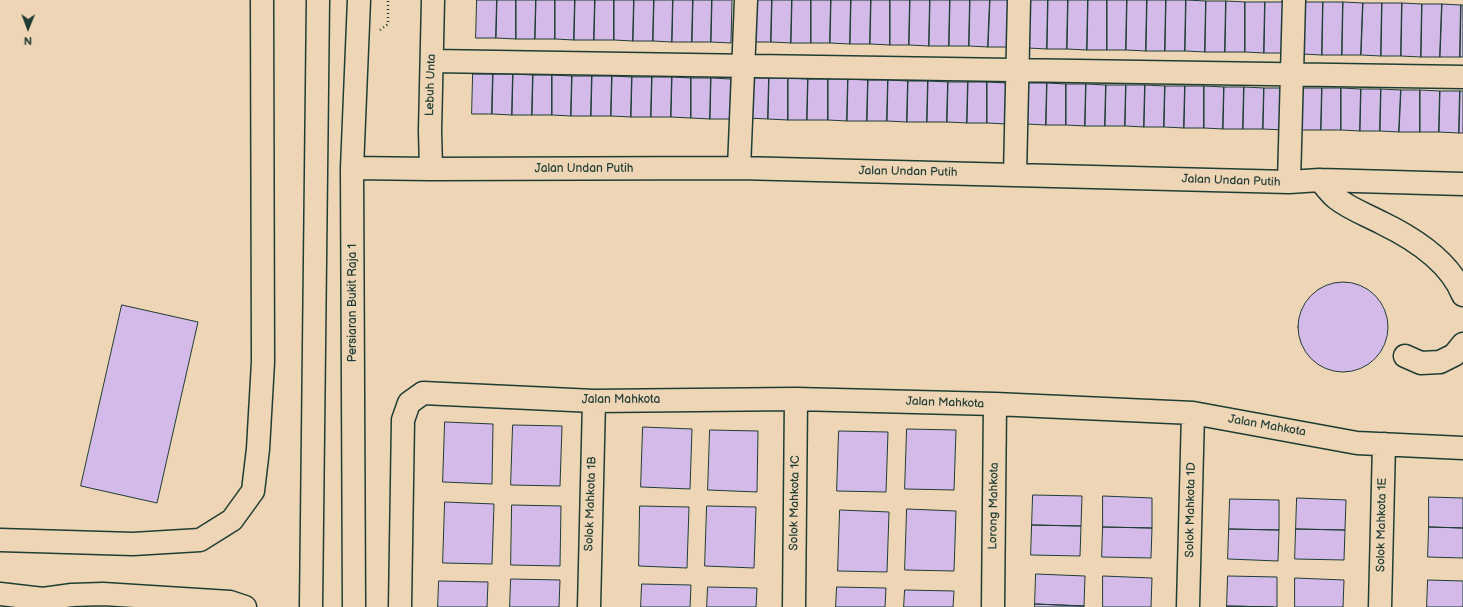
<!DOCTYPE html>
<html>
<head>
<meta charset="utf-8">
<style>
	body { margin:0 }
	#map { position:relative; width:1463px; height:607px; overflow:hidden; background:#eed5b5; font-family:"Balsamiq Sans",sans-serif }
	canvas { display:block }
	.north { position:absolute; left:8px; top:8px; width:40px; height:40px; -webkit-text-stroke:3px #eed5b5; paint-order:stroke; rotate:181deg; font-size:11px; font-weight:700; line-height:16px; text-align:center; color:#1f3d34 }
	.north::after { content:''; display:block; margin:auto; width:14px; height:18px; background:#1f3d34; clip-path:polygon(50% 0,100% 100%,50% 72%,0 100%) }
</style>
</head>
<body>
<div id="map">
<canvas width="1463" height="607"></canvas>
<div class="north">N</div>
</div>
<script>
const ctx = document.querySelector('canvas').getContext('2d');
ctx.lineJoin = 'round';
function paint(path, color) { ctx.fillStyle = color; ctx.fill(path, 'evenodd'); }
function stroke(path, color, width, dash) { ctx.strokeStyle = color; ctx.lineWidth = width; ctx.lineCap = dash ? 'butt' : 'round'; ctx.setLineDash(dash || []); ctx.stroke(path); }
function label(font, color, halo, rows, align = 'center') {
  ctx.font = font + ' "Balsamiq Sans",sans-serif'; ctx.lineWidth = 4; ctx.setLineDash([]); ctx.textBaseline = 'middle'; ctx.strokeStyle = halo; ctx.fillStyle = color; for (const [text, x, y, turn = 0] of rows) {
    ctx.save(); ctx.translate(x, y); ctx.rotate((+turn || 0) * Math.PI / 180); ctx.textAlign = isNaN(turn) ? turn : align; if (halo) ctx.strokeText(text, 0, 0); ctx.fillText(text, 0, 0); ctx.restore();
  }
}
const building = new Path2D(`
	M477,0H497L496,38H476Z
	M497,0H516V39L496,38Z
	M516,0H536L535,39H516Z
	M536,0H555V39H535Z
	M555,0H575L574,40L555,39Z
	M575,0H595L594,40H574Z
	M595,0H614V40H594Z
	M614,0H634L633,41L614,40Z
	M634,0H654L653,41H633Z
	M654,0H673L672,42L653,41Z
	M673,0H693L692,42H672Z
	M693,0H712L711,42H692Z
	M712,0H732L731,43L711,42Z
	M752,0H772L771,42H751Z
	M772,0H792L791,43L771,42Z
	M792,0H811V43H791Z
	M811,0H831L830,43H811Z
	M831,0H851L850,44L830,43Z
	M851,0H871L870,44H850Z
	M871,0H890V45L870,44Z
	M890,0H910L909,45H890Z
	M910,0H930L929,46L909,45Z
	M930,0H950L949,46H929Z
	M950,0H970L969,46H949Z
	M970,0H990L988,47L969,46Z
	M990,0H1009V47H988Z
	M1028,0H1048L1047,49L1028,48Z
	M1048,0H1068L1067,49H1047Z
	M1068,0H1088L1087,50L1067,49Z
	M1088,0H1107V50H1087Z
	M1107,0H1127L1126,50H1107Z
	M1127,0H1147L1146,51L1126,50Z
	M1147,0H1166L1165,51H1146Z
	M1166,0H1186L1185,51H1165Z
	M1186,0L1206,1L1205,52L1185,51Z
	M1206,1H1226L1225,52H1205Z
	M1226,1L1245,2V52H1225Z
	M1245,2H1265L1264,53L1245,52Z
	M1265,2H1285L1284,53H1264Z
	M1303,2H1323L1322,55L1302,54Z
	M1323,2H1343L1342,55H1322Z
	M1343,2L1363,3L1361,55H1342Z
	M1363,3H1382L1381,56L1361,55Z
	M1382,3H1402L1401,56H1381Z
	M1402,3L1422,4L1421,57L1401,56Z
	M1422,4H1442L1440,57H1421Z
	M1442,4L1461,5L1460,57H1440Z
	M1461,5H1463V57H1460Z
	M473,74H493L492,114H472Z
	M493,74H513L512,115L492,114Z
	M513,74L533,75L532,115H512Z
	M533,75H552V115H532Z
	M552,75L572,76L571,116L552,115Z
	M572,76H592L591,116H571Z
	M592,76H612L611,116H591Z
	M612,76L632,77L631,117L611,116Z
	M632,77H652L651,117H631Z
	M652,77H672L671,117H651Z
	M672,77L691,78V118L671,117Z
	M748,77L769,78L768,119L748,118Z
	M691,78H711L710,119L691,118Z
	M711,78L731,79V119H710Z
	M769,78H788V120L768,119Z
	M788,78L808,79L807,120H788Z
	M808,79H828V120H807Z
	M828,79H848L847,121L828,120Z
	M848,79L868,80L867,121H847Z
	M868,80H888L887,121H867Z
	M888,80L908,81L907,122L887,121Z
	M908,81H928L927,122H907Z
	M928,81L948,82L947,122H927Z
	M948,82H968L967,123L947,122Z
	M968,82H987V123H967Z
	M987,82L1007,83L1006,124L987,123Z
	M1027,83H1047L1046,125L1026,124Z
	M1047,83L1066,84V125H1046Z
	M1066,84H1086L1085,126L1066,125Z
	M1086,84L1106,85L1105,126H1085Z
	M1106,85H1126L1125,126H1105Z
	M1126,85H1145L1144,127L1125,126Z
	M1145,85L1165,86L1164,127H1144Z
	M1165,86H1185L1184,128L1164,127Z
	M1185,86H1204V128H1184Z
	M1204,86L1224,87L1223,129L1204,128Z
	M1224,87H1244L1243,129H1223Z
	M1244,87L1264,88L1263,129H1243Z
	M1264,88H1283V130L1263,129Z
	M1302,88H1322L1321,130H1301Z
	M1322,88H1341V130H1321Z
	M1341,88L1361,89L1360,131L1341,130Z
	M1361,89H1381L1380,131H1360Z
	M1381,89L1401,90L1399,132L1380,131Z
	M1401,90H1420V132H1399Z
	M1420,90L1440,91L1439,132H1420Z
	M1440,91H1460L1459,133L1439,132Z
	M1460,91H1463V133H1459Z
	M1298 327a45 45 0 1 1 90 0a45 45 0 1 1-90 0Z
	M122,305L198,322L157,503L81,486Z
	M445,422L493,424L492,484L443,482Z
	M513,425L562,426L560,486L511,485Z
	M643,427L692,429L690,489L641,487Z
	M907,429L956,430L954,490L905,489Z
	M710,430L758,431L757,492L708,490Z
	M839,431L888,432L886,492L837,491Z
	M1033,495L1082,496L1081,526L1032,525Z
	M1103,496L1152,498V528L1103,527Z
	M1429,497L1463,498V528L1429,527Z
	M1297,498L1346,500L1345,530L1296,529Z
	M1230,499L1279,500V530L1229,529Z
	M445,502L494,504L492,564L443,563Z
	M512,505L561,506L560,566L511,565Z
	M640,506L689,507L687,568L639,566Z
	M707,506L756,507L754,568L705,566Z
	M907,509L956,511L954,571L905,570Z
	M840,510L889,512L887,572L838,571Z
	M1032,525L1081,526L1080,556L1031,555Z
	M1103,527L1152,528L1151,558L1102,557Z
	M1429,527L1463,528V558L1428,557Z
	M1229,529L1279,530L1278,561L1228,559Z
	M1296,529L1345,530L1344,560L1295,559Z
	M1036,574L1085,576L1084,606L1035,604Z
	M1103,576L1152,578L1151,607H1103Z
	M1228,576L1277,577V607L1227,606Z
	M1295,578L1344,580L1343,607H1295Z
	M511,579L560,580L559,607H510Z
	M1428,580L1463,581V607H1427Z
	M439,581L488,582L487,607H438Z
	M642,584L691,585L690,607H641Z
	M708,587L757,588L756,607H707Z
	M837,587L886,588L885,607H836Z
	M905,590L954,591L953,607H904Z
	M1035,604L1084,606V607H1035Z
	M1227,606L1273,607H1227Z`);
paint(building, '#d3bae9');
stroke(building, '#1f3d34', 1);
const minor = new Path2D(`
	M432,61L1463,77
	M352,168L431,169L739,168L1289,182L1320,180L1463,184
	M739,168L746,0
	M431,169L430,131L433,0
	M1015,175L1019,0
	M1320,180C1325,186 1330,193 1336,198C1350,209 1367,215 1382,223C1413,238 1450,262 1463,295
	M1289,182L1294,0
	M1405,356L1421,363L1440,362L1454,355L1463,344
	M0,540L133,544L200,540L232,520L253,491L258,449L263,362L262,0
	M0,594L43,599L72,595L103,594L230,602L245,607
	M311,607L318,0
	M354,607L352,168L359,0
	M400,607L403,420L409,403L423,393L594,401L796,399L995,404L1193,413L1357,443L1463,448
	M589,607L594,401
	M794,607L796,399
	M993,607L995,404
	M1188,607L1193,413
	M1380,607L1384,444`);
stroke(minor, '#1f3d34', 25);
stroke(new Path2D(`
	M380,30L388,24V0`), '#1f3d34', 2.5, [1, 3]);
stroke(minor, '#eed5b5', 22);
label('12px', '#1f3d34', '#eed5b5', [
	["Lebuh Unta",431,85,-88],
	["Jalan Undan Putih",584,169],
	["Jalan Undan Putih",908,172,1],
	["Jalan Undan Putih",1231,181,2],
	["Persiaran Bukit Raja 1",353,303,-90],
	["Jalan Mahkota",621,400],
	["Jalan Mahkota",945,403,2],
	["Jalan Mahkota",1267,426,10],
	["Solok Mahkota 1C",795,503,-89],
	["Solok Mahkota 1B",591,504,-88],
	["Lorong Mahkota",994,506,-89],
	["Solok Mahkota 1D",1191,510,-89],
	["Solok Mahkota 1E",1382,525,-89]
]);
</script>
</body>
</html>
